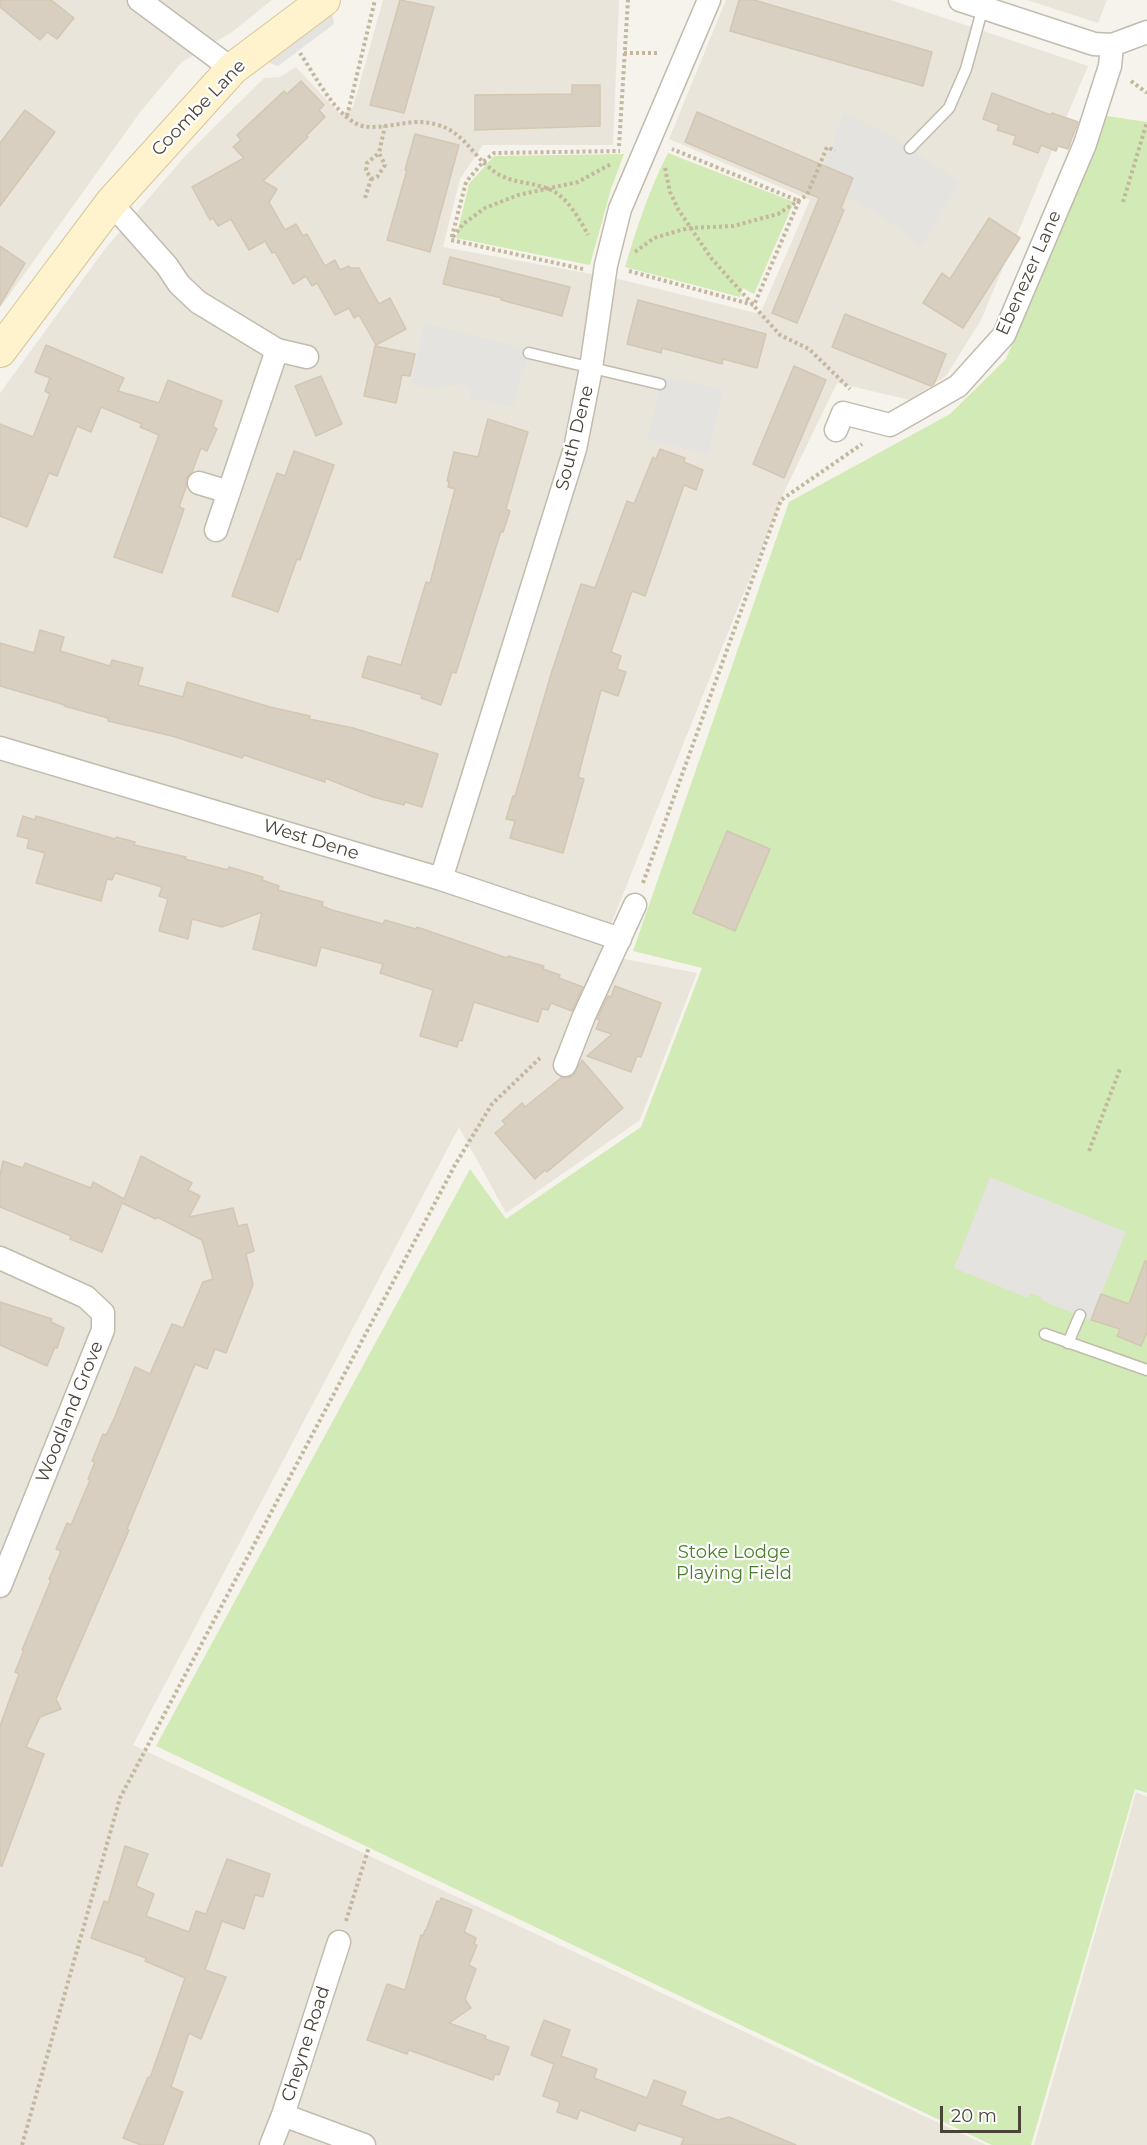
<!DOCTYPE html>
<html>
<head>
<meta charset="utf-8">
<style>
	body { margin:0 }
	#map { position:relative; width:1147px; height:2145px; overflow:hidden; background:#f6f3ec; font-family:Montserrat,sans-serif }
	canvas { display:block }
	.scale { position:absolute; left:940px; top:2106px; width:81px; height:27px; box-sizing:border-box; border:3px solid #4b4439; border-top:0; padding-left:8px; font-size:18px; line-height:21px; white-space:nowrap; color:#4b4439; -webkit-text-stroke:4px #fff; paint-order:stroke }
</style>
</head>
<body>
<div id="map">
<canvas width="1147" height="2145"></canvas>
<div class="scale">20 m</div>
</div>
<script>
const ctx = document.querySelector('canvas').getContext('2d');
ctx.lineJoin = 'round';
function paint(path, color) { ctx.fillStyle = color; ctx.fill(path, 'evenodd'); }
function stroke(path, color, width, dash) { ctx.strokeStyle = color; ctx.lineWidth = width; ctx.lineCap = dash ? 'butt' : 'round'; ctx.setLineDash(dash || []); ctx.stroke(path); }
function label(font, color, halo, rows, align = 'center') {
  ctx.font = font + ' Montserrat,sans-serif'; ctx.lineWidth = 4.5; ctx.setLineDash([]); ctx.textBaseline = 'middle'; ctx.strokeStyle = halo; ctx.fillStyle = color; for (const [text, x, y, turn = 0] of rows) {
    ctx.save(); ctx.translate(x, y); ctx.rotate((+turn || 0) * Math.PI / 180); ctx.textAlign = isNaN(turn) ? turn : align; if (halo) ctx.strokeText(text, 0, 0); ctx.fillText(text, 0, 0); ctx.restore();
  }
}
paint(new Path2D(`
	M0,0H272L232,32L182,62L141,111L0,308Z
	M383,0H619L613,145H483L460,179L443,247L614,278L760,314L810,200L669,139L726,0H891L1088,66L981,320L946,376L910,400L837,383L786,488L599,954L697,973L640,1120L506,1213L459,1127L133,1745L986,2145H0V393L105,249L186,155L264,78L280,77L296,67L341,115L353,107Z
	M1027,0H1107L1098,23Z
	M1136,1792L1147,1797V2145H1034Z`), '#eae5da');
paint(new Path2D(`
	M1107,116L1147,122V1793L1135,1789L1031,2145H992L156,1746L470,1169L506,1219L641,1127L702,968L633,951L789,502L950,414L1006,359Z
	M668,153L794,202L754,294L743,288L740,297L625,267C637,227 649,190 668,153Z
	M624,154L611,189L590,265L456,238L469,184L494,156Z`), '#d2eab5');
paint(new Path2D(`
	M330,0L334,24L278,66L250,56Z
	M844,113L896,139L959,182L921,247L880,215L846,196L853,178L824,165Z
	M425,323L530,349L512,407L470,398V392L466,386L460,384L434,389L411,383Z
	M662,377L674,380L675,378L724,390L708,455L647,439Z
	M990,1177L1126,1232L1091,1320L1041,1300V1297L1030,1293L1028,1298L954,1268Z`), '#e5e3e0');
const building = new Path2D(`
	M0,0H51L74,18L57,39L47,32L40,40L0,7Z
	M400,0L434,7L404,113L370,105Z
	M739,0H754L932,52L923,86L730,31Z
	M301,81L324,105L319,110L325,117L306,136L308,137L263,181L277,189L269,202L285,230L296,224L303,236L307,234L325,266L335,260L340,270L349,266L350,268H359L379,304L390,298L406,329L376,345L359,315L354,318L349,308L335,315L317,283L312,286L306,276L293,284L275,252L272,253L265,241L249,250L231,219L218,226L213,218L210,220L192,187L244,158L233,147L241,140L237,135L284,91L287,94Z
	M572,85H600V126L475,130V95L572,94Z
	M992,93L1051,115L1052,113L1078,122L1068,149L1058,146L1056,151L1041,145L1038,153L1013,144L1016,136L997,130L999,125L983,119Z
	M25,110L55,132L0,206V143Z
	M697,112L853,178L841,208L844,210L797,323L772,313L819,198L685,142Z
	M415,134L459,145L430,252L387,240L407,170H405Z
	M989,218L1020,238L963,328L923,303L942,273L950,279Z
	M0,246L25,263L0,305Z
	M450,257L570,287L562,316L501,300L502,298L443,284Z
	M638,300L766,334L757,368L723,359L722,364L662,348L661,353L627,344Z
	M845,314L946,354L934,384L931,386L832,347Z
	M46,345L124,378L118,391L159,403L168,380L222,401L213,426L217,429L207,451L201,448L192,472L186,479V487L179,507L184,509L162,573L114,557L159,435L140,427L142,424L101,407L91,432L77,426L57,476L49,473L27,527L0,516V424L33,437L50,394L45,391L50,378L35,372Z
	M375,346L415,354L410,376L402,375L396,403L364,396Z
	M794,366L826,380L784,478L753,464Z
	M321,376L342,424L316,436L295,386Z
	M488,419L528,432L506,509L510,511L503,532L501,531L456,673L452,672L441,705L421,698L422,695L362,677L368,656L401,665L426,582L430,583L455,489L448,487L449,481H447L454,452L478,457Z
	M660,449L685,458L684,462L703,470L696,490L684,485L645,596L632,591L611,652L621,656L617,669L626,672L618,696L601,690L578,777L584,779L563,853L510,838L515,821L506,819L513,796H515L552,671L581,584L595,588L627,501L634,504L653,457L656,459Z
	M294,451L334,465L300,560L297,559L278,612L232,596L277,473L285,476Z
	M40,630L64,637L60,651L110,666L112,660L143,668L138,685L183,697L187,682L270,707L310,716L309,719L353,728L438,754L422,807L405,802L404,805L373,797L325,778V782L244,755L242,758L172,736L108,721V718L64,706L65,705L0,686V643L34,653Z
	M23,816L35,820L36,816L115,839L116,837L135,842L134,845L186,857L185,859L228,870L229,867L263,877L262,880L279,886L278,890L323,902L322,906L332,910L383,924L385,920L416,929L417,927L507,958L508,956L544,966L543,969L560,975L559,978L583,987L572,1011L551,1003L548,1010L542,1009L538,1022L474,1002L462,1041L459,1040L457,1047L420,1036L433,990L380,973L383,964L321,947L316,966L253,949L262,912L222,927L192,919L188,939L159,931L168,899L159,896L162,887L115,873L112,880L107,879L101,901L36,883L45,853L27,848L29,839L17,836Z
	M727,831L770,849L735,931L693,913Z
	M615,986L661,1003L641,1057L637,1056L631,1072L587,1056L612,1034L596,1029L600,1020L597,1019L608,996L611,997Z
	M582,1060L623,1108L547,1172L545,1170L535,1179L495,1133L506,1124L502,1121L522,1103L525,1107L561,1078H568L574,1075Z
	M141,1156L192,1183L188,1190L200,1196L189,1217L233,1208L238,1226L247,1224L254,1251L246,1254L253,1285L226,1353L215,1349L207,1369L195,1364L127,1529L129,1530L56,1699L61,1709L40,1717L26,1747L44,1754L2,1866H0V1726L19,1674L15,1672L24,1650H22L51,1580L49,1579L61,1551L56,1549L67,1523L71,1525L90,1480L88,1479L95,1462L92,1461L103,1434L106,1435L114,1419L135,1367L150,1374L172,1324L183,1328L203,1282L213,1279L202,1240L157,1217L156,1219L122,1203L102,1252L70,1239L71,1236L0,1207V1175L3,1161L23,1168L25,1163L91,1188L93,1182L124,1199Z
	M1145,1261H1147V1332L1141,1346L1117,1336L1120,1329L1091,1320L1101,1294L1129,1304Z
	M0,1302L52,1319L51,1322L64,1328L57,1348L55,1347L47,1366L0,1345Z
	M125,1846L148,1854L136,1886L154,1894L146,1916L189,1932L196,1911L206,1914L227,1859L270,1874L263,1897L255,1895L244,1929L222,1921L205,1970L226,1977L201,2039L189,2033L171,2087L183,2092L163,2145H141L123,2138L148,2077L150,2078L185,1978L145,1961L146,1958L91,1938L104,1901L108,1903Z
	M441,1898L472,1910L464,1932L476,1938L474,1944L477,1945L469,1965L476,1969L465,1999L471,2008L449,2023L486,2036L485,2039L509,2047L499,2075L495,2074L493,2080L409,2050L407,2054L367,2040L387,1984L405,1990L421,1935L423,1936L425,1930H426L437,1901L440,1902Z
	M544,2020L570,2030L561,2056L597,2069L594,2078L647,2098L654,2080L686,2092L681,2105L718,2120L729,2117L796,2145H681L684,2138L638,2123L635,2131L580,2110L577,2119L557,2112L560,2102L543,2096L554,2064L531,2055Z`);
paint(building, '#d8cfc1');
stroke(building, '#d3c7b4', 1.5);
const lane = new Path2D(`
	M910,148L949,108L966,69L983,7
	M529,353L660,384
	M1045,1334L1147,1370
	M1068,1343L1080,1315`);
const street = new Path2D(`
	M139,0L232,69
	M960,0L1094,44L1112,45L1147,32
	M111,203L167,266L179,284L198,302L277,350L307,357
	M836,430L843,413L890,425L958,386L1004,335L1085,144L1110,66L1112,45
	M199,483L229,492
	M216,530L277,350
	M0,748L441,879L620,939
	M441,879L575,449L591,368L606,265L620,209L709,0
	M565,1065L584,1016L635,905
	M0,1258L86,1297L103,1313V1330L0,1586
	M283,2115L364,2145
	M271,2145L283,2115L339,1942`);
const secondary = new Path2D(`
	M0,351L111,203L232,69L324,0`);
stroke(lane, '#c2bbae', 13);
stroke(street, '#c2bbae', 25);
stroke(secondary, '#d6c79b', 34);
stroke(new Path2D(`
	M300,53C314,74 334,113 357,124C372,132 404,121 421,122C465,125 467,154 498,174C513,183 530,182 546,188C566,194 579,218 588,235
	M624,53H660
	M1131,81L1147,93
	M347,116L375,0
	M619,146L628,0
	M665,168L670,192L678,209L711,258L780,335L809,349L850,389
	M371,179L377,177L385,165L379,153L385,126
	M365,198L371,179L366,170L367,163L379,153
	M1123,202L1147,122
	M453,237L463,224L485,208L518,195L578,182L611,164
	M635,252L654,238L674,232L689,228L733,226L778,214L807,195L827,147L835,151
	M583,269L451,240L466,182L483,162L494,153L620,151
	M629,271L754,305L799,201L672,149
	M643,883L781,500L862,444
	M1089,1151L1120,1069
	M346,1921L369,1847
	M22,2145L120,1798L455,1165L492,1104L540,1058`), '#c4b79f', 4, [3, 3]);
stroke(lane, '#fff', 10);
stroke(street, '#fff', 22);
stroke(secondary, '#fff3cd', 32);
label('18px', '#4b4439', '#fff', [
	["Coombe Lane",199,108,-46],
	["Ebenezer Lane",1029,273,-66],
	["South Dene",575,438,-76],
	["West Dene",311,840,17],
	["Woodland Grove",70,1412,-68],
	["Cheyne Road",306,2044,-72]
]);
label('18px', '#4a7f2a', '#fff', [
	["Stoke Lodge",734,1553],
	["Playing Field",734,1574]
]);
</script>
</body>
</html>
